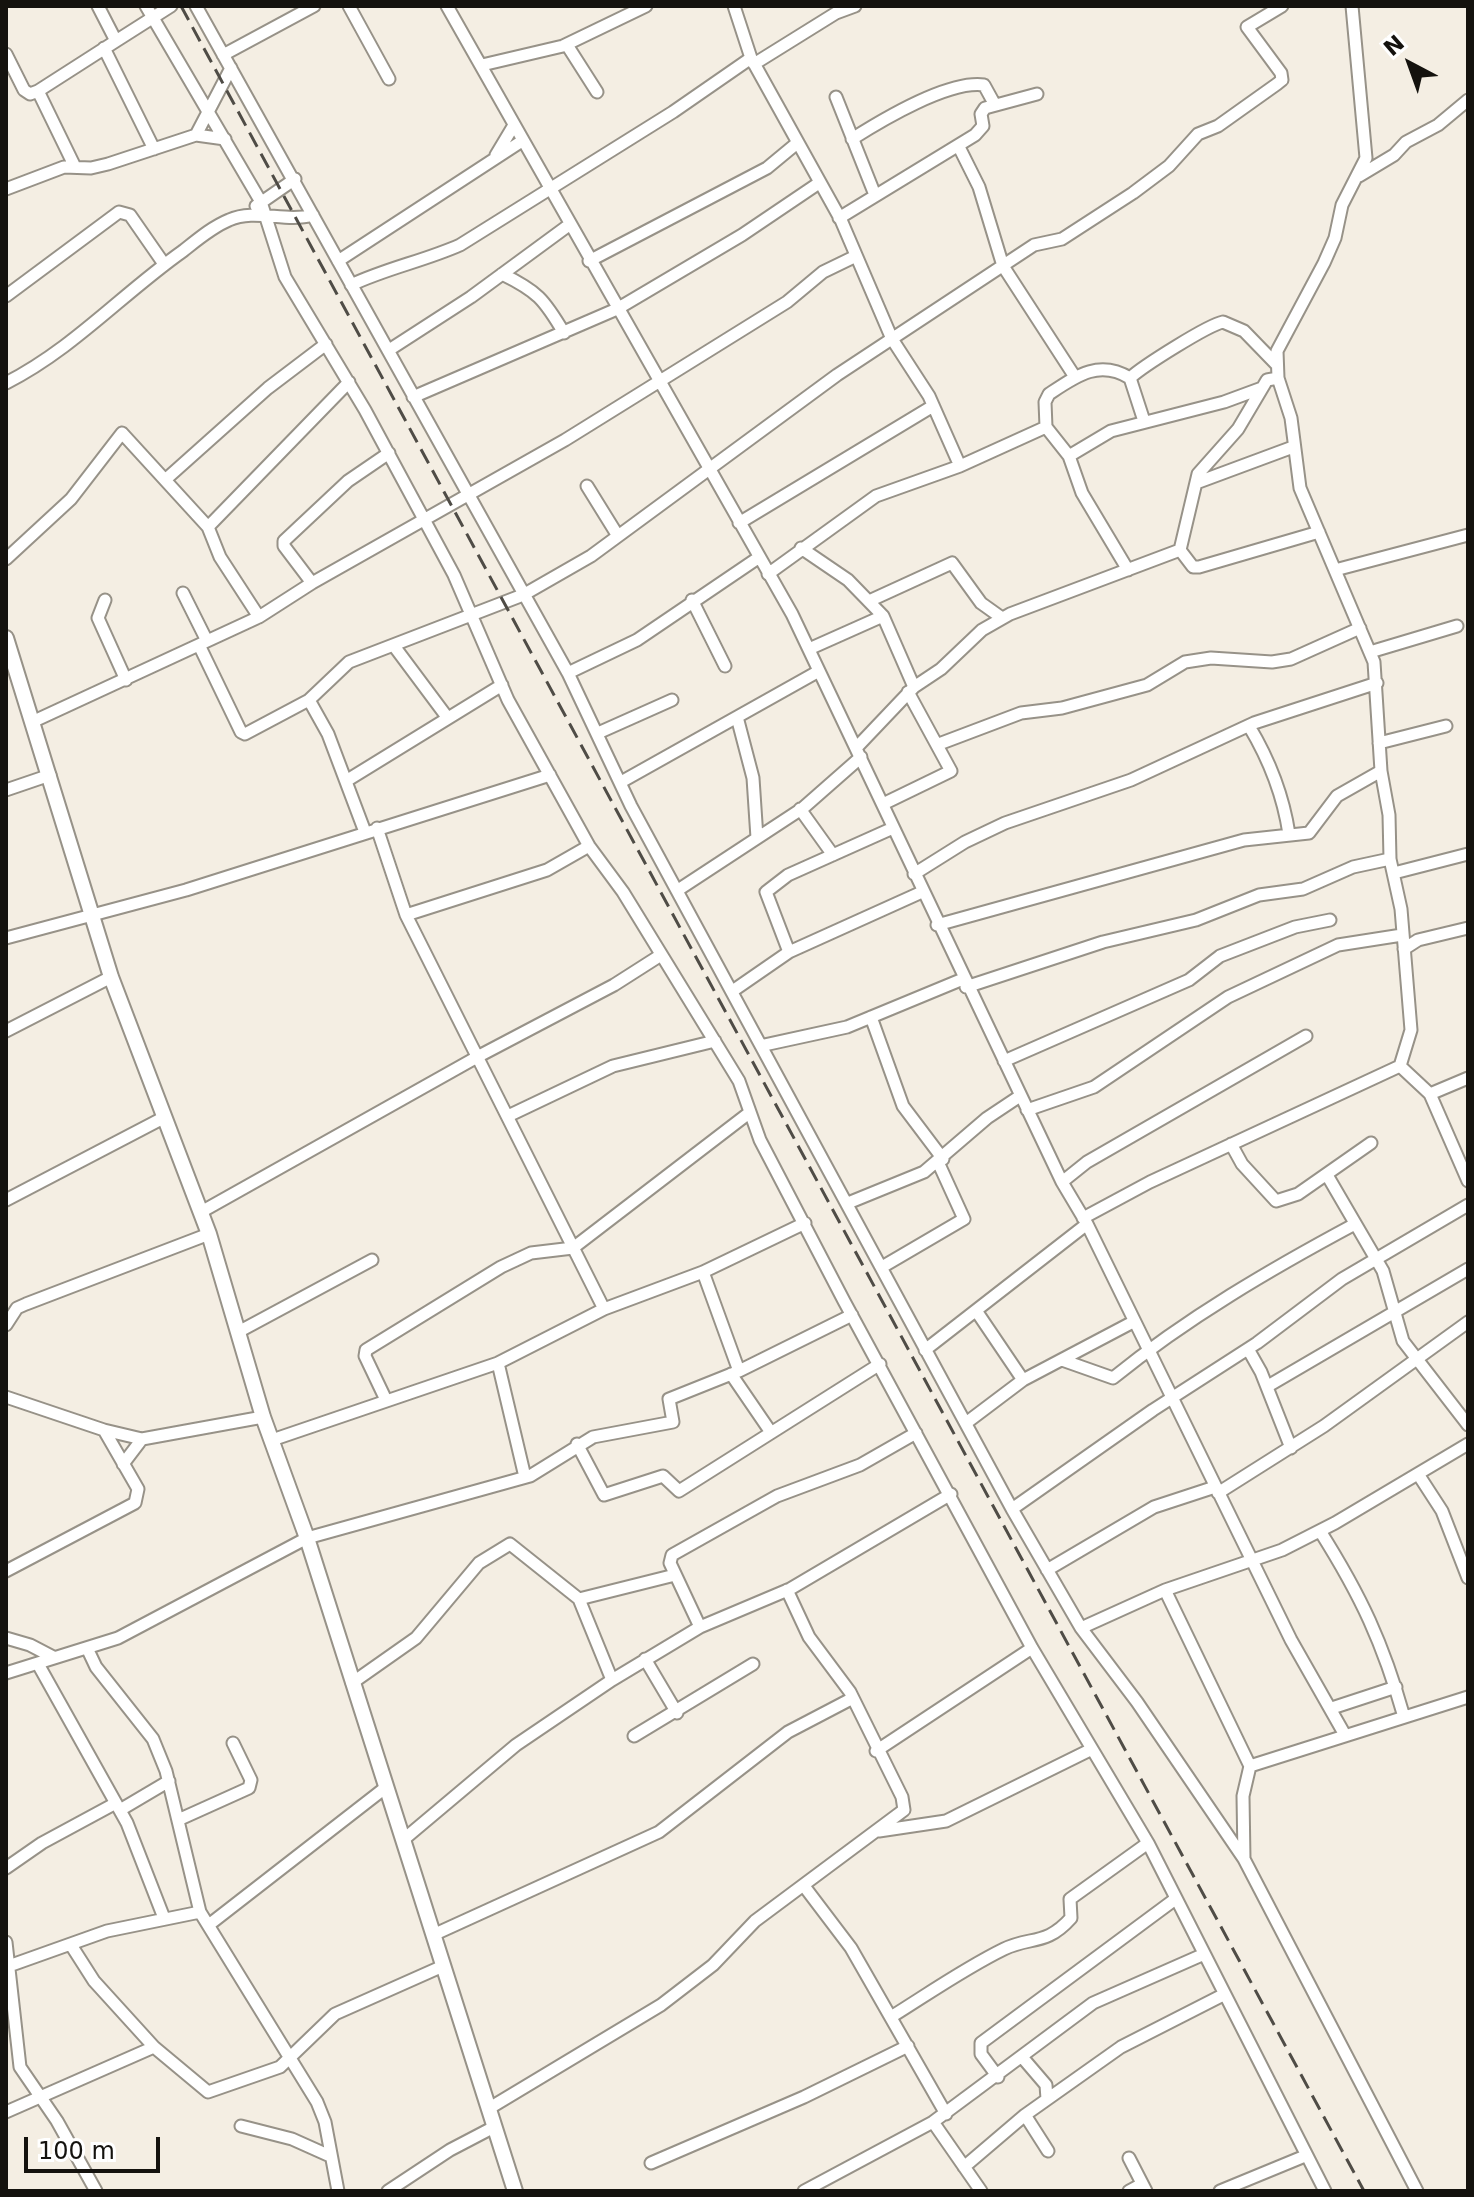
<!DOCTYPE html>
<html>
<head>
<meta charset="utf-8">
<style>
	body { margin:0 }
	#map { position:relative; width:1474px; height:2197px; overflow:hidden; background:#f4eee3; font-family:"DejaVu Sans",sans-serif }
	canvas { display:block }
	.frame { position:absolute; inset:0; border:8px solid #14120e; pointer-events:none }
	.north { position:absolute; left:1370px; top:24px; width:80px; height:80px; -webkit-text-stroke:6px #fff; paint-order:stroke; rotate:319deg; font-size:22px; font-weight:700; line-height:32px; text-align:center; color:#14120e }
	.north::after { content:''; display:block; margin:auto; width:28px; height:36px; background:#14120e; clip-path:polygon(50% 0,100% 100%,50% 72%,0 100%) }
	.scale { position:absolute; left:24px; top:2137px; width:136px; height:36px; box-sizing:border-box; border:4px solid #14120e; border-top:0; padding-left:10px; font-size:24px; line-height:28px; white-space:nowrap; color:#14120e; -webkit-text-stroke:6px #fff; paint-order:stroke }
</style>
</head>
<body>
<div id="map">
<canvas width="1474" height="2197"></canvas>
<div class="frame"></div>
<div class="north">N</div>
<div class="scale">100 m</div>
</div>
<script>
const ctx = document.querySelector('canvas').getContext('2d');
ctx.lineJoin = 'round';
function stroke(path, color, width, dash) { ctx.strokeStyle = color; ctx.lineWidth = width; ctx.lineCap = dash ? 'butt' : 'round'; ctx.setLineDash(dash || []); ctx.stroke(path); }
const minor = new Path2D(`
	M146,6L261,202L285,277L365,410L454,575L508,700L589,846L623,892L739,1081L760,1140L844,1301L1032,1648L1148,1843L1325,2191
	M196,6L568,673L631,806L1012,1509L1081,1628L1137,1702L1244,1859L1417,2191
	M349,6L389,79
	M447,6L792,614L1062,1182L1087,1224L1291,1640L1345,1735
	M734,6L751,58L841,220L892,339L929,396L960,466
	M116,41L171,6
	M567,45L597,92
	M104,48L154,149
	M6,54L24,90L30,94L38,91
	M223,55L314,6
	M754,64L836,13L855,6
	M482,65L563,46L646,6
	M836,97L875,195
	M196,135L231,68
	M852,139C882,120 949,80 984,85L995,105
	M959,147L979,187L1003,266L1075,377
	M496,155L514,125
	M75,167L38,91L116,41L98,6
	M1359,176L1394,155L1406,142L1438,125L1468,100
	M6,189L64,167L91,168L108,164L196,135L225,139
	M256,206L295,179
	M839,218L975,135L983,126L981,114L985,108L1037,94
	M338,261L522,141
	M589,261L767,168L796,144
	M502,274C537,291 544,299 564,333
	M351,285C387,268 424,261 460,245L673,112L751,58
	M6,296L119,212L130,215L164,264
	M389,350L471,297L569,225
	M1130,378C1143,366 1208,325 1223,322L1244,331L1277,365
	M1130,378L1144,421
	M6,383C73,349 122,294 183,251C197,240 212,227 229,220C255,208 285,223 313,215
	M413,397L617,309L742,235L819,183
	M1069,456L1111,431L1224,402L1262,388
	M165,480L268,388L326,344
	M1196,483L1293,447
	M587,486L618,536
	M739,523L933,406
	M208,527L349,382
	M801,548L848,580L883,616L914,687
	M1180,550L1193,567H1199L1319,532
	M6,559L71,499L122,433L208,527L220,557L259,617
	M1128,570L1082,493L1069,456L1046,427L1045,402L1049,394C1076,376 1099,359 1130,378
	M1335,570L1468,535
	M768,574L876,496L960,466L1046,427
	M312,583L284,546V541L348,481L389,453
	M183,593L207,641
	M105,600L98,618L126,680
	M692,600L725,666
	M869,601L952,563L981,603L1002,618
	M199,645L241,732L245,734L309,700L349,662L523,595L591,556L837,375L1034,245L1062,239L1133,193L1169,166L1198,134L1218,126L1277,84L1282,80L1281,73L1247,27L1282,6
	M394,646L447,717
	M809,649L883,616
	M1370,652L1457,626
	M568,673L637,640L758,558
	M309,700L328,734L365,832
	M737,717L753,778L757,838
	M32,722L259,617L312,583L565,440L787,302L823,272L856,256
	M1249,726C1270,761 1283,794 1289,834
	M598,733L672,700
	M1379,743L1446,726
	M939,744L1021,713L1062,708L1147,685L1185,662L1211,658L1272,662L1291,659L1360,628
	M857,747L914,687L941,669L982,630L1010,614L1180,550L1198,474L1238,429L1267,380L1278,378
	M346,781L502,685
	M621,782L819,671
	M6,790L50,775
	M883,804L951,771L908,692
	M800,809L833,855
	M377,828L406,915L604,1309
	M1394,873L1468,854
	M914,874L965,842L1005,823L1131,780L1254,723L1377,683
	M678,890L803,808L861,757
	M406,915L547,870L589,846
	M937,925L1244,840L1309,833L1337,796L1381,771
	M6,938L186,890L550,775
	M1404,949L1418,940L1468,928
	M789,952L766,892L788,875L893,828
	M966,987L1103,942L1196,920L1259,895L1303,889L1353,867L1390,859
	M734,990L789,952L922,892
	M871,1017L903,1106L943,1159
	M6,1031L111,977
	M764,1045L847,1027L963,979
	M1004,1061L1189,980L1220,956L1295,927L1330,920
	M1400,1066L1430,1094L1468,1181
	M1430,1094L1468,1078
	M1027,1110L1094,1087L1228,997L1338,945L1402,935
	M508,1116L613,1066L715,1041
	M1231,1144L1242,1164L1276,1201L1298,1194L1371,1143
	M1327,1175L1383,1271L1403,1341L1468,1425
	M1062,1182L1087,1162L1306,1036
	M6,1200L165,1117
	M848,1203L924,1172L987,1118L1020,1096
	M201,1212L479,1056L614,985L661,955
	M1083,1218L1150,1182L1400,1066L1411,1030L1401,909L1390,859L1389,815L1381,771L1374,662L1300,488L1291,418L1278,378L1277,351L1324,263L1335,238L1342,205L1366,158L1352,6
	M882,1267L964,1219L938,1162
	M703,1272L739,1371
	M977,1312L1023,1380
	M6,1325L17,1308L26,1304L209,1234
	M240,1331L372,1260
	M1248,1349L1261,1372L1291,1448
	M925,1350L1087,1224
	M1062,1360L1113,1378C1187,1318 1271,1269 1355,1224
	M498,1363L525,1477
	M731,1374L770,1431
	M1268,1386L1468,1269
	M6,1397L104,1430L142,1439L263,1417
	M386,1400L365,1356L366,1350L501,1267L531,1253L573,1248L749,1113
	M966,1423L1023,1380L1133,1322
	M272,1440L498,1363L604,1309L703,1272L805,1223
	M577,1444L604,1495L663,1476L679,1491L880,1364
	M123,1464L142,1439
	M1418,1474L1442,1511L1468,1578
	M1218,1493L1324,1426L1468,1322
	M1012,1509L1153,1410L1257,1343L1342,1279L1468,1205
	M1320,1531C1361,1596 1383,1643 1404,1717
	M1047,1570L1154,1507L1215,1487
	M6,1571L135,1503L138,1489L104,1430
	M1165,1590L1250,1766L1243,1796L1244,1859
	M579,1599L675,1575
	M700,1627L670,1563L672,1555L777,1496L860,1465L916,1433
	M1081,1628L1165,1590L1282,1550L1335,1523L1468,1444
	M6,1638L30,1645L53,1657
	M87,1648L96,1667L153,1739L166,1771L200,1912L317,2102L325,2122L338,2191
	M645,1659L677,1713
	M38,1664L127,1823L164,1918
	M6,1673L118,1638L307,1538L530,1476L593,1437L673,1422L669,1399L739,1371L852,1315
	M352,1683L416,1638L479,1563L510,1544L579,1599L612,1680
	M1332,1708L1396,1687
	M634,1736L753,1664
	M876,1751L1032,1648
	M1250,1766L1468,1697
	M120,1810L169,1781
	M178,1820L249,1788L251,1780L233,1743
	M879,1831L946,1821L1092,1749
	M403,1840L516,1745L612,1680L700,1627L790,1589L951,1494
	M6,1868L42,1843L116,1803
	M804,1886L851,1948L946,2114
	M210,1924L385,1788
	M433,1935L659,1832L788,1732L853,1698
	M6,1942L20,2067L57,2121L96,2191
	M71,1945L94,1981L154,2047L208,2092L280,2067L335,2014L443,1966
	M6,1967L107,1931L200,1912
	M891,2017C928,1994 965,1968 1004,1949C1031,1936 1046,1946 1071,1918L1070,1899L1148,1843
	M1022,2057L1046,2085L1047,2099
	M998,2077L981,2054V2043L1174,1900
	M488,2109L661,2005L713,1965L755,1921L904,1810L902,1797L850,1692L809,1637L787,1590
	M6,2112L154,2047
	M1025,2115L1048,2151
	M933,2122L981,2191
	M241,2126L292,2139L330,2156
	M1129,2158L1146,2191
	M651,2163L804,2097L908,2046
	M964,2167L1025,2115L1121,2047L1223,1995
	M388,2191L450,2150L494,2127
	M804,2191L933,2122L1093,2003L1202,1955
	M1129,2191L1142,2184
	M1220,2191L1305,2156`);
const tertiary = new Path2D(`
	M6,638L111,977L209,1234L263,1417L307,1538L515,2191`);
stroke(minor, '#979288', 15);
stroke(tertiary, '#979288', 18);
stroke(minor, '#fff', 11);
stroke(tertiary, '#fff', 14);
stroke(new Path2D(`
	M181,6L1364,2191`), '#4f4c46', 3, [16, 8]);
</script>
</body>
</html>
